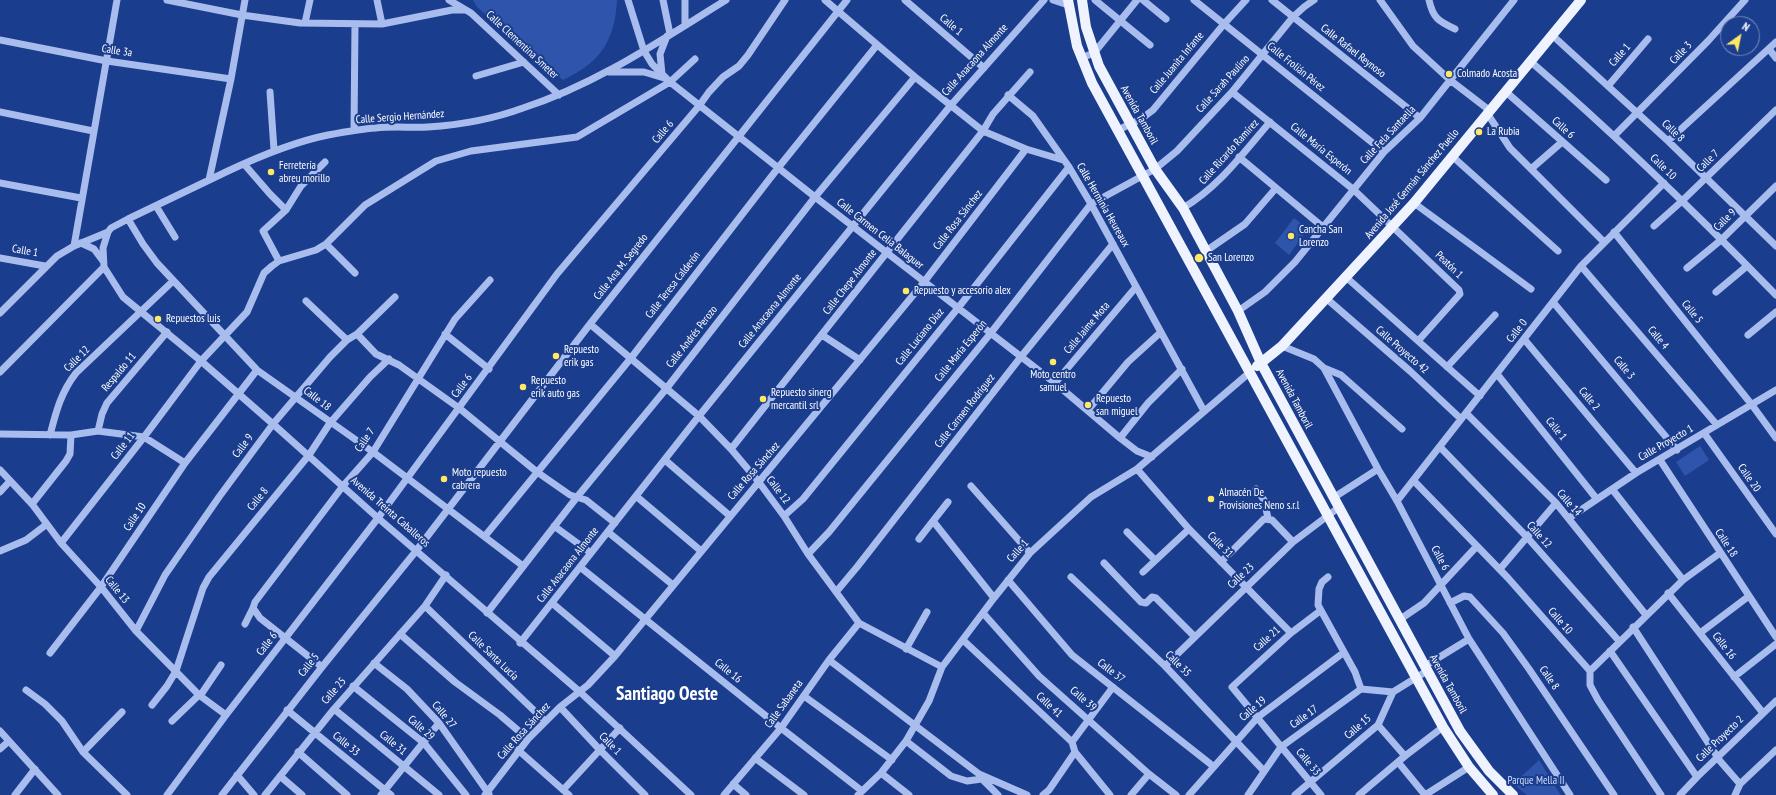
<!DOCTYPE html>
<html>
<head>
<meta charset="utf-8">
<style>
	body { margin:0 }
	#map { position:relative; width:1776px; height:795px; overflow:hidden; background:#1b3d8d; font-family:"PT Sans Narrow",sans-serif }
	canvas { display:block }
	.north { position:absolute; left:1720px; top:16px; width:40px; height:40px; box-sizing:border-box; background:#1b3d8d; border:1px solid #768bbb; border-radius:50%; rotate:33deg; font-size:11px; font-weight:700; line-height:16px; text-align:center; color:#fff }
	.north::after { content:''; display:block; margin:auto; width:14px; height:18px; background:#fee865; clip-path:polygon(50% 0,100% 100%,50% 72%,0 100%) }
</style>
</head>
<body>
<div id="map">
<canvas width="1776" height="795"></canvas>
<div class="north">N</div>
</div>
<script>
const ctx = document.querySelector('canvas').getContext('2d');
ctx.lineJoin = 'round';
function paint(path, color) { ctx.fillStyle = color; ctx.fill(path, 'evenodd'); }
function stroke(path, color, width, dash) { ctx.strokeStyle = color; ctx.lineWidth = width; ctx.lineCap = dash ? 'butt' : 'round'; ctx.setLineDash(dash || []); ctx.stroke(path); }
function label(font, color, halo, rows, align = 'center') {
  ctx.font = font + ' "PT Sans Narrow",sans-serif'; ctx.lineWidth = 4; ctx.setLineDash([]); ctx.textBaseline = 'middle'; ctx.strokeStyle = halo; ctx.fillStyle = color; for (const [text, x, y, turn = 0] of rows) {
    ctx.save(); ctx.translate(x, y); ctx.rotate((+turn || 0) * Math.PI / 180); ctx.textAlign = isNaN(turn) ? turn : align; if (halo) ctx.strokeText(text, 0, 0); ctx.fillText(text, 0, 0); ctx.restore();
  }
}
paint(new Path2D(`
	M473,0H617C615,41 600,63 563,80L477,7Z
	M1294,218L1308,229L1289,255L1275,243Z
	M1700,446L1709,460L1685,476L1676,462Z
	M1539,760L1560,794L1561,795H1527L1513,784Z`), '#2e55ab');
stroke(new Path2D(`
	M167,0L242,15L300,23L382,24L452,10H465
	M377,0L382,24
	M449,0L471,13L559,95
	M628,0L644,51L652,64L670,82L815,197L1055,383L1120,438L1137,451L1152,457
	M663,0L670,34
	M825,0L915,77L983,131L1026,149L1063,160
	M905,0L984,68
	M1053,0L1068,5
	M1095,0L1150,45
	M1143,0L1166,19
	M1194,0L1384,152
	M1272,0L1420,118
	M1380,0L1413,46L1450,80L1489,110
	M1429,0C1433,18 1438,21 1455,29
	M305,23L310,0
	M685,25V0
	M1552,35L1668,141L1776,246
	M0,40L107,61L231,79
	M1769,49L1776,58
	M1081,58L1094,53L1137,0
	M1530,61C1616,135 1697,214 1776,295
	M609,72H644L664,78
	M662,74L660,54L667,36
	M476,76L524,62
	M1608,86L1648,39
	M1505,91L1606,180
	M270,92L274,150
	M1232,92L1354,190L1459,290L1460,294L1418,341
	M1008,95L1033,116L1069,167L1091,204L1204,411
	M0,112L93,131
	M1487,113L1510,148L1604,242
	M354,130L355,24
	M1118,130L1141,119L1153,110L1224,24L1246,0
	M1614,136L1708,41L1745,0
	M1668,141L1776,42
	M1239,157L1324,228
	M1453,157L1558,251
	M244,164L270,194L286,210
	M1531,169L1562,142
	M209,180L231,79L245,0
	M0,183L81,198
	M1414,203L1531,289
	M156,206L175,237
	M1183,208C1219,187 1243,153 1270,122
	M128,219L143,244L157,263L257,370L373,452L523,566
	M1654,226L1682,201L1776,110
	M108,232L103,248L104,267L123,297L201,361L273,424L378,518L580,692L691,795
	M1614,232L1752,405L1776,438
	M81,243L94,249L103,261
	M326,244L355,273
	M74,246L117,0
	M1206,251L1245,224L1276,188
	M0,258L45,266
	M279,261L263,231L286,210L301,186L325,162
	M1581,266L1717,425
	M1687,268L1721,240L1776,186
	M1347,278L1480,396
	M1716,292L1747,266
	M1327,299L1410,371L1461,419
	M306,301L347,340
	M1553,302L1677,450
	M1238,311L1265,292L1295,262L1384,152L1420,118L1514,0
	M0,313L57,256L74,246L108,232L111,228L128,219C161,203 194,187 228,171C260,156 293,142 328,135C344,132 360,129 376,128C394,126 411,128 428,127C460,125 493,119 523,108C597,84 661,40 726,0
	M590,324L699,416L731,449L758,481L784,516L808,554L859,623L942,667
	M357,334L376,354L399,365L459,408L537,472L570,495L586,500L615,523
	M445,334L489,369
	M822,335L860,360
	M1748,335L1776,312
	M1524,339L1636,473
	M1282,346L1314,359L1324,368L1378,469L1397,501L1469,639L1570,795
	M1447,367L1495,315
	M1324,368L1341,375L1402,429
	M0,372L104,267
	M1497,374L1596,498
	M1055,383L1136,287
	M1088,410L1128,362L1161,332
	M1466,413L1556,503L1646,615
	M98,431L102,414L107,403L167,332
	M1704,433L1776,534
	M0,434L71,435L98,431L144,437L185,463
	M50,435C56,412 61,392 76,373L173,281
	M1120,438L1148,403L1182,369
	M1440,447L1526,536L1619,641
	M731,449L983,131L993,114L1030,72
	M665,460L730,516
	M1660,460L1776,637
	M1137,469L1189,529L1291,633
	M0,470L32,504L61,543L101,587L136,631L199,695L226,715
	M1414,481L1508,578L1590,671V685L1598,700L1661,795
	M971,486L1030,553
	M1256,489L1264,500L1268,518
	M1612,489L1683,580
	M0,492L10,481
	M636,496L701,551
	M1333,498L1378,469
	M1397,501L1581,266L1664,183
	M948,502L933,521L994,598
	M32,504L66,461L70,454L71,435
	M784,516L803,499L958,308L1069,167
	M1569,518L1636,473L1776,390
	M554,526L591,553
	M608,532L673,585
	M1127,532L1155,560
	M485,536L631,358L778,168L877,45
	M919,539L933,521
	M61,543L144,437L201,361L247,312L264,273L272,266L279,261L316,250L326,244L365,205L436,161L471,151L577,137L670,82L695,59
	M0,551L26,540L47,524
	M808,554L829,532L990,334L1091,204L1155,169L1177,151L1232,92L1293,17L1304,7L1314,0
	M1221,562L1264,519L1272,520L1293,542
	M1104,563L1141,602L1146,603L1152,597L1156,598L1194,636
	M580,567L781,728L862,791
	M1500,569L1556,503
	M1143,572L1189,529
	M1071,577L1165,666L1264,771
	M1328,577L1322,582L1319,589L1318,605L1355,672L1361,689
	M1008,580L1072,655L1213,766
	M836,592L857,567L1020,358L1113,244
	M1668,593L1763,713
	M552,603L615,656
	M1450,603L1464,596L1470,597L1503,633L1529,669L1614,795
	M425,606L545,721
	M253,608L260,618L322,667
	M1320,611L1291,633L1232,687L1321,795
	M487,613L577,497L666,389L815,197L915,77
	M983,613L1039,676L1149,774L1176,795
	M1399,620L1424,603L1477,546
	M245,624L253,608L255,602L343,486L373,452L455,319L490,280
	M1633,627L1720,761L1740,784
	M136,631L165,575L219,497L273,424L330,357L347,340L357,334L395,297
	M1700,633L1749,596
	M400,634L455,682L500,715L528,739
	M963,640L1072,742L1075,752L1110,795
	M520,643L699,416L951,105L1044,0
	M906,649L927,612
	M1610,651L1697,777
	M50,653L101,587L185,463L257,370
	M829,660L979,774L982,779L998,795
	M374,663L407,689L439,723L489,794
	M1165,666L1293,542L1338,508
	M1425,666L1469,639
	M1590,671L1683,580L1720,553
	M1734,677L1776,644
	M353,686L424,743L466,795
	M26,690L45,704L62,721L83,752L127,795
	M200,696L221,665
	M804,696L892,760
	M152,705L167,686L176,671L203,588L209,577L309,455L330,423L370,377L389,359
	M560,707L600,750L645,795
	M334,709L439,795
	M287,710L391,795
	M172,721L199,695
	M1378,725L1405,756
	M0,731L58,795
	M906,741L951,776L967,781L982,779
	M1072,742L1113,687
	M0,749L9,741
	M518,750L569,795
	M83,752L122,712
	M298,752L347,795
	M755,758L804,795
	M1398,762L1425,795
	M881,773L909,795
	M979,774L1027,795
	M237,775L254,795
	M280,776L302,795
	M733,784L746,795
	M563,790L620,728
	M15,795L35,769
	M167,795L226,715L378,518L557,274L699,106L709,92L723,77L739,66L748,55L785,0
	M222,795L322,667L416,551L590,324L847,0
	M265,795L334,709L425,606L446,575
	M381,795L439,723
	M485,795L528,739L560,707L588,685L615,656L924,282L1026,149
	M724,795L781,728L829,660L859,623
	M858,795L881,773L906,741L929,701L942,667L994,598L1030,553L1091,497L1137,469L1249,373
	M1043,795L1049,790L1075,752
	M1131,795L1149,774
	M1189,795L1258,717L1343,653
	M1248,795L1281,747L1361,689L1393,692
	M1295,795L1378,725L1393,692L1427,671
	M1359,795L1405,756L1443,727
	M1425,795L1469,767
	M1680,795L1697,777L1776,701
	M1735,795L1740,784L1776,750`), '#a8bded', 7);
stroke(new Path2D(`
	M1068,0L1077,46L1092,83L1443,727L1469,767L1493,795
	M1082,0L1086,27L1099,66L1155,169L1183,208L1238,311L1261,363L1460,731L1489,771L1513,795
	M1257,366L1282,346L1414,203L1581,0`), '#eff2ff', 10);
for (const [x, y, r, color] of [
	[1449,74,4,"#fee865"],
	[1479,132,4,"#fee865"],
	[271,172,4,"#fee865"],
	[1291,236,4,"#fee865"],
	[1199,258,5,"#fee865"],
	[906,291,4,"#fee865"],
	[158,319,4,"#fee865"],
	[556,356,4,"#fee865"],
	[1053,362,4,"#fee865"],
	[523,387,4,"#fee865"],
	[763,399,4,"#fee865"],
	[1088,405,4,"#fee865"],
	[444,479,4,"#fee865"],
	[1211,499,4,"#fee865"]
]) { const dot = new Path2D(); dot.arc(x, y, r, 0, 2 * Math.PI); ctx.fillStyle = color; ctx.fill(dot); stroke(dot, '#1b3d8d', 1.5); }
label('11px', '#fff', '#1b3d8d', [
	["Calle 1",951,25,40],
	["Calle Clementina Smeter",522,45,43],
	["Calle 3a",117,51,9],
	["Calle Rafael Reynoso",1353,51,38],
	["Calle 3",1681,53,-46],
	["Calle 1",1620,55,-49],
	["Calle Anacaona Almonte",975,60,-48],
	["Calle Juanita Infante",1177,63,-50],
	["Calle Frolián Pérez",1296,67,39],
	["Calle Sarah Paulino",1223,84,-48],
	["Avenida Tamboril",1139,115,61],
	["Calle Sergio Hernández",400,117,-4],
	["Calle 6",1563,128,42],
	["Calle 8",1673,131,44],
	["Calle 6",663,132,-50],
	["Calle Fela Santaella",1388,135,-47],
	["Calle María Esperón",1321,149,39],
	["Calle Ricardo Ramírez",1229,152,-48],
	["Calle 7",1708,161,-44],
	["Calle 10",1663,167,44],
	["Avenida José Germán Sánchez Puello",1412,184,-50],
	["Calle Herminia Heureaux",1103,205,60],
	["Calle Rosa Sánchez",958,220,-52],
	["Calle 9",1725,220,-45],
	["Calle Carmen Celia Balaguer",880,234,38],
	["Calle 1",25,251,10],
	["Peatón 1",1449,265,44],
	["Calle Ana M. Segredo",621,267,-52],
	["Calle Chepe Almonte",850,282,-52],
	["Calle Teresa Calderón",673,285,-52],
	["Calle Anacaona Almonte",770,311,-51],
	["Calle 5",1692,312,51],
	["Calle Jaime Mota",1087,328,-50],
	["Calle 0",1517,331,-52],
	["Calle Andrés Perozo",692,337,-52],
	["Calle Luciano Díaz",920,337,-51],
	["Calle 4",1658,338,50],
	["Calle Proyecto 42",1402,350,41],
	["Calle María Esperón",961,351,-51],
	["Calle 12",77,359,-45],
	["Calle 3",1624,368,50],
	["Respaldo 11",119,372,-50],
	["Calle 6",462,386,-53],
	["Calle 18",317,399,38],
	["Avenida Tamboril",1294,399,62],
	["Calle 2",1589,399,50],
	["Calle Carmen Rodríguez",965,411,-52],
	["Calle 1",1556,429,51],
	["Calle 7",365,440,-56],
	["Calle Proyecto 1",1666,443,-30],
	["Calle 11",123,446,-52],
	["Calle 9",243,446,-53],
	["Calle Rosa Sánchez",754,471,-49],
	["Calle 20",1749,478,55],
	["Calle 12",778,490,53],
	["Calle 8",258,499,-51],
	["Calle 14",1569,503,49],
	["Avenida Treinta Caballeros",390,512,41],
	["Calle 10",135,517,-56],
	["Calle 12",1539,535,48],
	["Calle 18",1726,543,57],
	["Calle 31",1220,545,46],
	["Calle 1",1018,551,-48],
	["Calle 6",1440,558,62],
	["Calle Anacaona Almonte",568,565,-52],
	["Calle 23",1241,576,-43],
	["Calle 13",117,590,51],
	["Calle 10",1560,621,49],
	["Calle 21",1267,639,-42],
	["Calle 6",267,644,-52],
	["Calle 16",1724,646,52],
	["Calle Santa Lucía",493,656,44],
	["Calle 35",1178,664,45],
	["Calle 5",309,665,-51],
	["Calle 16",728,671,39],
	["Calle 37",1111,671,38],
	["Calle 8",1549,678,56],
	["Avenida Tamboril",1448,684,61],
	["Calle 25",334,691,-49],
	["Calle 39",1083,699,41],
	["Calle Sabaneta",784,704,-54],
	["Calle 41",1049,705,43],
	["Calle 19",1253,709,-41],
	["Calle 27",444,715,50],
	["Calle 17",1304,717,-36],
	["Calle 15",1358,727,-41],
	["Calle 29",421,728,41],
	["Calle Rosa Sánchez",524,731,-48],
	["Calle Proyecto 2",1720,739,-44],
	["Calle 31",393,743,39],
	["Calle 33",346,744,39],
	["Calle 1",610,744,46],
	["Calle 33",1308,762,50]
]);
label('11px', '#fff', '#1b3d8d', [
	["Colmado Acosta",1457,74],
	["La Rubia",1487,132],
	["Ferretería",279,166],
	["abreu morillo",279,179],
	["Cancha San",1299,230],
	["Lorenzo",1299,243],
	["San Lorenzo",1208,258],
	["Repuesto y accesorio alex",914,291],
	["Repuestos luis",166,319],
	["Repuesto",564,350],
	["erik gas",564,363],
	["Moto centro",1053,375,"center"],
	["samuel",1053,388,"center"],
	["Repuesto",531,381],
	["erik auto gas",531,394],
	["Repuesto sinerg",771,393],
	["mercantil srl",771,406],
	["Repuesto",1096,399],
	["san miguel",1096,412],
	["Moto repuesto",452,473],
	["cabrera",452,486],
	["Almacén De",1219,493],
	["Provisiones Neno s.r.l",1219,506]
], 'left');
label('11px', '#cedbfa', '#1b3d8d', [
	["Parque Mella II",1536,781]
]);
label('bold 19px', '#fff', '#1b3d8d', [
	["Santiago Oeste",667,695]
]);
</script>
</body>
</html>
